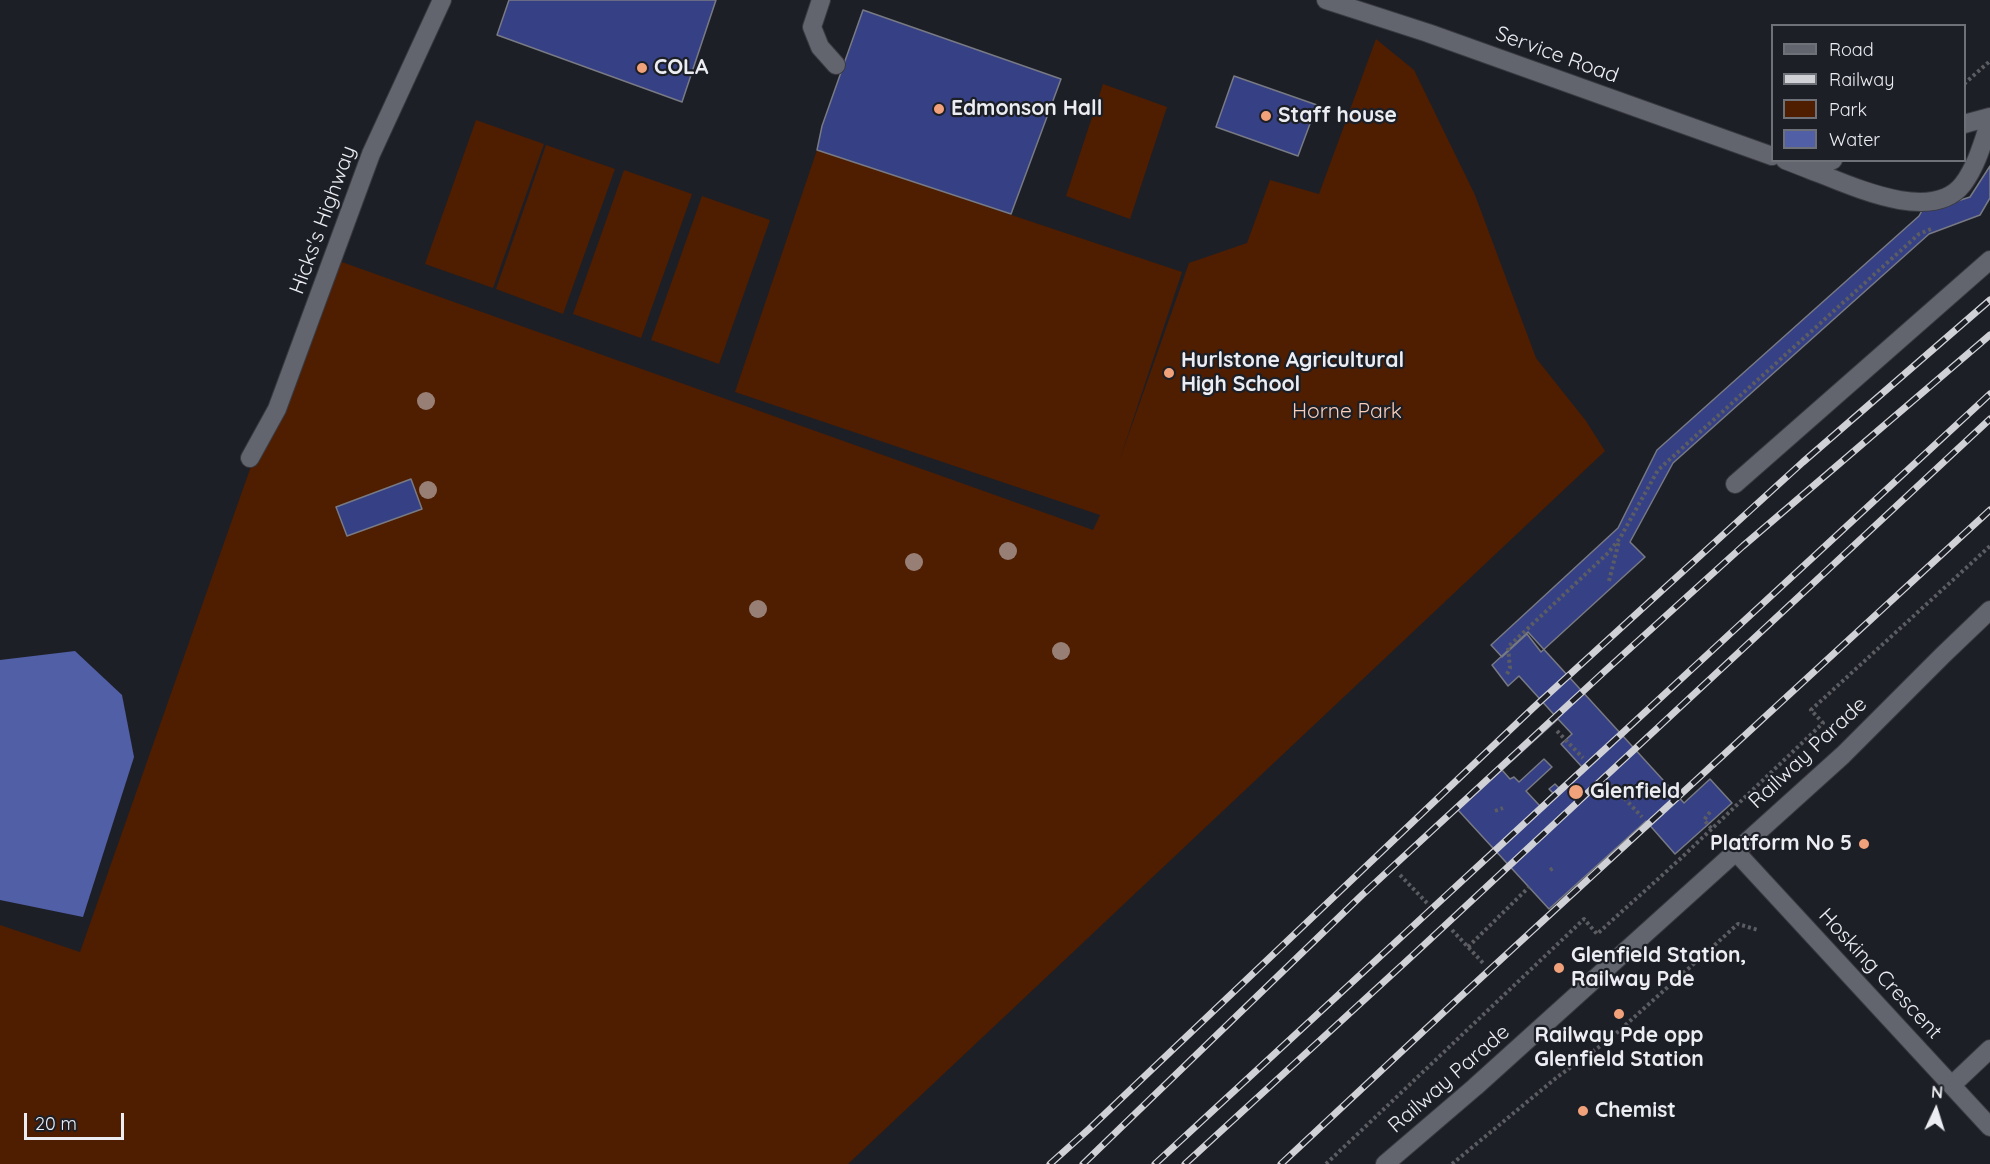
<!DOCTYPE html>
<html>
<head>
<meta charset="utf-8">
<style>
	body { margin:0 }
	#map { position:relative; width:1990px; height:1164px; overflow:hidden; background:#1d1f26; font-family:Quicksand,sans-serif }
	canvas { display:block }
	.legend { position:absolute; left:1771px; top:24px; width:195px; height:138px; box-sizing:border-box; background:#1d1f26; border:2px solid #6f7178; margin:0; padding:8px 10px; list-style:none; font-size:18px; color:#ebedf2 }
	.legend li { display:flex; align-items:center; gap:12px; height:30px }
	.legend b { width:30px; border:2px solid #6f7178 }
	.north { position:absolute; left:1906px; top:1080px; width:60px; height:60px; -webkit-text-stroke:4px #1d1f26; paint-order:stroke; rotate:4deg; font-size:16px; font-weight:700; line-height:24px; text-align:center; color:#ebedf2 }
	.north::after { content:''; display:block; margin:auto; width:21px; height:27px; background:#ebedf2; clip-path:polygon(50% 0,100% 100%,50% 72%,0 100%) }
	.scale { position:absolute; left:24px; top:1113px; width:100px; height:27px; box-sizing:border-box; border:3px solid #ebedf2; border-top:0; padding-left:8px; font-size:18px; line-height:21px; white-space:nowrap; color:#ebedf2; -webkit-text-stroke:4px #1d1f26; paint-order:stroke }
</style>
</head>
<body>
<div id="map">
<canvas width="1990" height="1164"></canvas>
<ul class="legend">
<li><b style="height:8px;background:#63656e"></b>Road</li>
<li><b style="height:8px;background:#cfd1d6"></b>Railway</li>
<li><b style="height:16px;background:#4f1d00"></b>Park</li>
<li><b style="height:16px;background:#515fa6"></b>Water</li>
</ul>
<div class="north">N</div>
<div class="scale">20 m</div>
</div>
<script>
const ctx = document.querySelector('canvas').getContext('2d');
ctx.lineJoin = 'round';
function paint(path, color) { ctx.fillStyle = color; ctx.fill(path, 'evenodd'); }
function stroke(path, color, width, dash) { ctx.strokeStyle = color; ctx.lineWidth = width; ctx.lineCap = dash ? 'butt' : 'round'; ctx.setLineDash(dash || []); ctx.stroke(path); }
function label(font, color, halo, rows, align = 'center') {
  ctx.font = font + ' Quicksand,sans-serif'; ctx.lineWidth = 4.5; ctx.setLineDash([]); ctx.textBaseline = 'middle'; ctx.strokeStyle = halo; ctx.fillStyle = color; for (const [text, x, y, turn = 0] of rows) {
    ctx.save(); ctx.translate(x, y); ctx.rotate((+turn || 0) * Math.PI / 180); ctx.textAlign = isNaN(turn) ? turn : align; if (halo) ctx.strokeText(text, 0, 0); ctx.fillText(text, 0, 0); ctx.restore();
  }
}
paint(new Path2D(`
	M1376,39L1414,70L1475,195L1536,358L1586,421L1605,451L848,1164H0V925L80,952L325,256L1093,530L1100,515L735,392L817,150L1182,272L1120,459L1189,263L1247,243L1270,180L1319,194Z
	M1103,84L1167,107L1130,219L1066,196Z
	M476,120L544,144L493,288L425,264Z
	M546,145L615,169L563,314L496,289Z
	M624,170L692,194L641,338L573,314Z
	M702,196L770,220L719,364L651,340Z`), '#4f1d00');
paint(new Path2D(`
	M75,651L122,695L134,757L83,917L0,900V660Z`), '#515fa6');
const building = new Path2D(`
	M509,0H716L682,102L497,35Z
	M863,10L1061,79L1011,214L817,150L822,126Z
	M1234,76L1317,105L1298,156L1216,127Z
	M1990,166V198L1980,215L1929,234L1673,463L1630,542L1645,557L1541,652L1527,634L1502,657L1491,645L1618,528L1657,450L1919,216L1929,198L1948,204L1970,197Z
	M411,479L422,509L347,536L336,507Z
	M1528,632L1684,803L1710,779L1732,803L1675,854L1646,821L1549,909L1458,810L1558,719L1519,676L1508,686L1492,665Z
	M1558,719L1572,734L1561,744L1582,767L1559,788L1555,784L1549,789L1553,793L1540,806L1526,791L1552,767L1544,759L1519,782L1514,777L1510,779L1502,770Z`);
paint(building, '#364085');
stroke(building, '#787a84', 1.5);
const minor = new Path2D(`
	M821,0L812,27L820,47L836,65
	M1326,0L1428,33L1772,156
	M1964,124L1990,117
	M1785,160L1808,169L1833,160
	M1808,169C1846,183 1931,226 1963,184C1977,165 1983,142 1990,121
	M250,458L277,409L371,154L442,0
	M1735,484L1990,260
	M1736,852L1990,1127
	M1952,1085L1990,1049
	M1385,1164L1475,1087L1843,755L1943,655L1990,610`);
stroke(minor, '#393a41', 20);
stroke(new Path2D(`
	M1964,84L1990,61
	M1609,581L1619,541
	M1507,674L1510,668L1508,647L1608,553L1620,538L1658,470L1919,234L1931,229
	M1557,731L1583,758
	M1612,785L1642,817
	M1495,811L1503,808
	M1710,812L1704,820L1712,829
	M1550,870L1555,867
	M1400,875L1427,903
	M1452,930L1484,964
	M1468,947L1529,887
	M1326,1164L1584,919L1597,934L1679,860L1823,723L1811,710L1990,546
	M1452,1164L1556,1078L1610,1039L1738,924L1758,930`), '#5b5d63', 4, [3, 3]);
stroke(minor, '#63656e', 18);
const rail = new Path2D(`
	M1050,1164L1089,1129L1533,708L1803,462L1990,300
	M1083,1164L1362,895L1605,671L1743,546L1990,335
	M1155,1164L1990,394
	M1185,1164L1411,957L1990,419
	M1281,1164L1459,998L1990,510`);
stroke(rail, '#cfd1d6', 7);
stroke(rail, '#1d1f26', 4.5, [14]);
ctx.fillStyle = '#977f76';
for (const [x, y] of [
	[426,401],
	[428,490],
	[1008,551],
	[914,562],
	[758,609],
	[1061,651]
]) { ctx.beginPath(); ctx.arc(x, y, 9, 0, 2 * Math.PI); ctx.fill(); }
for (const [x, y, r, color] of [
	[642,68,6,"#f1a27b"],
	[939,109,6,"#f1a27b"],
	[1266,116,6,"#f1a27b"],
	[1169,373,6,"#f1a27b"],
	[1576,792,8,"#f1a27b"],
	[1864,844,6,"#f1a27b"],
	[1559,968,6,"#f1a27b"],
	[1619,1014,6,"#f1a27b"],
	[1583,1111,6,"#f1a27b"]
]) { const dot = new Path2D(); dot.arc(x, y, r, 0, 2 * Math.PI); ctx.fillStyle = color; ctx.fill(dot); stroke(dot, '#1d1f26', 2); }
label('21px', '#ebedf2', '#1d1f26', [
	["Service Road",1557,55,20],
	["Hicks's Highway",323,220,-70],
	["Railway Parade",1808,753,-43],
	["Hosking Crescent",1880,974,47],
	["Railway Parade",1449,1079,-41]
]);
label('bold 21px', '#ebedf2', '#1d1f26', [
	["COLA",654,68],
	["Edmonson Hall",951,109],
	["Staff house",1278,116],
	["Hurlstone Agricultural",1181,361],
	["High School",1181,385],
	["Glenfield",1590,792],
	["Platform No 5",1852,844,"right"],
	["Glenfield Station,",1571,956],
	["Railway Pde",1571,980],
	["Railway Pde opp",1619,1036,"center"],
	["Glenfield Station",1619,1060,"center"],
	["Chemist",1595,1111]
], 'left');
label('21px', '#facdb8', '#1d1f26', [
	["Horne Park",1347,412]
]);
</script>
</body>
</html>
